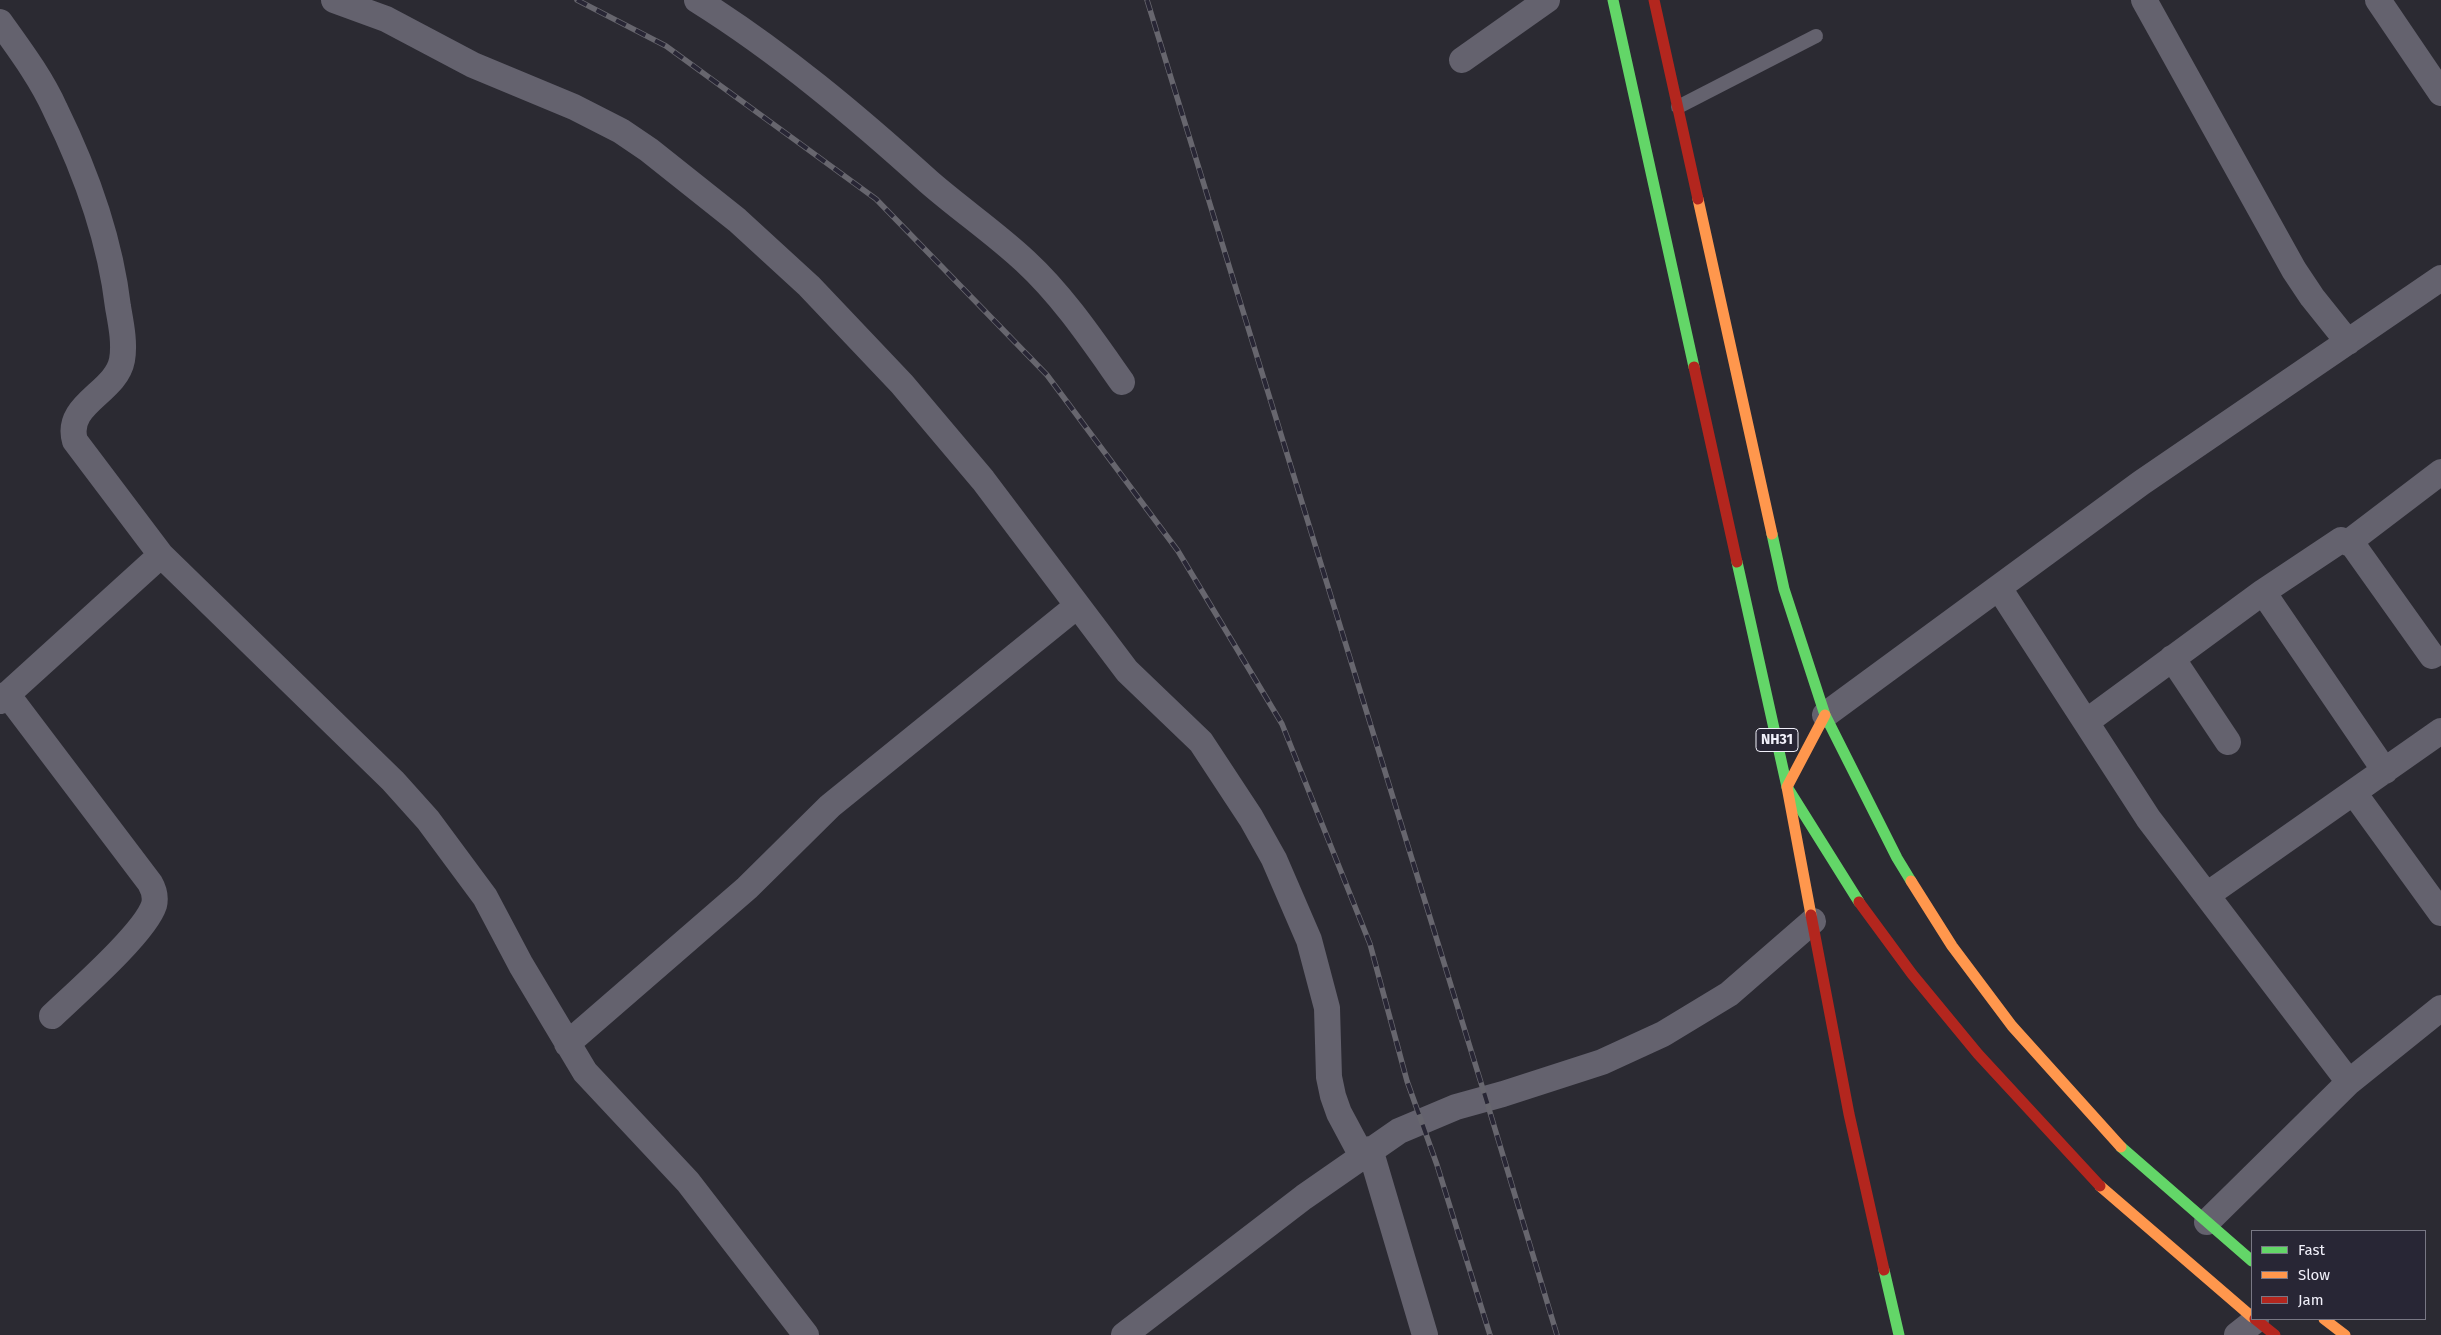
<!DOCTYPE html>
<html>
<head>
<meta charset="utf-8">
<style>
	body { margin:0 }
	#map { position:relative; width:2441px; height:1335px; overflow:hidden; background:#2b2a32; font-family:"Fira Sans",sans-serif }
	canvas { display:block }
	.legend { position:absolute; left:2251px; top:1230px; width:175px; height:90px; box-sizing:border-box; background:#282635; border:1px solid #787784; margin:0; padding:6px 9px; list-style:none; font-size:15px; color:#f1f0fa }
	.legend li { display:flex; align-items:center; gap:10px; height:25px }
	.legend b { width:25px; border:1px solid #787784 }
</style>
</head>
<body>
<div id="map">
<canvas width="2441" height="1335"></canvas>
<ul class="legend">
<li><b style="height:6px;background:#63d668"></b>Fast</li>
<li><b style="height:6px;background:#ff974d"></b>Slow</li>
<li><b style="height:6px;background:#b3261e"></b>Jam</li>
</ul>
</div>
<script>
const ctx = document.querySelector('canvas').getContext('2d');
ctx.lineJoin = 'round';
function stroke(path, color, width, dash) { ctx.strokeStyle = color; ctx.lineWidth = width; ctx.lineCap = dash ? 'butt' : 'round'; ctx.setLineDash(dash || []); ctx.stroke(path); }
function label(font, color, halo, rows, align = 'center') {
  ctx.font = font + ' "Fira Sans",sans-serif'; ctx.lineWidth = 5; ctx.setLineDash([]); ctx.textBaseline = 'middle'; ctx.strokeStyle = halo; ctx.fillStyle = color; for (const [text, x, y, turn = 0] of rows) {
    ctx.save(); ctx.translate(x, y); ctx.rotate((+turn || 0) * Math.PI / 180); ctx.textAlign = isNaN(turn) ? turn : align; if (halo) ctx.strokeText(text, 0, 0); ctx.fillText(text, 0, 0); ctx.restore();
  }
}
stroke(new Path2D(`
	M1678,107L1816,36`), '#64626e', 14);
stroke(new Path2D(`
	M334,0L386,19L473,65L574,107L621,131L649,150L737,220L809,286L902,384L983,480L1127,671L1201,742L1251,818L1274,859L1309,940L1327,1008L1329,1077L1333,1096L1339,1113L1362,1156
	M697,0C780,52 856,116 929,182C960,209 995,233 1025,261C1063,296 1093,341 1122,382
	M2144,0L2294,270L2312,297L2348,342
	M2378,0L2441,93
	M0,22C20,50 41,78 55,109C85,170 110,239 118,307C121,324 125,343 122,360C116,393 64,404 75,441L161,555L393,781L428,820L485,897L521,965L585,1072L688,1182L806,1335
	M1462,60L1547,0
	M2349,542L2441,472
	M1999,588L2148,818L2349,1082
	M2263,592L2385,771
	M2172,658L2228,742
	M7,694L150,883C154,890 156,897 154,905C145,933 76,993 52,1016
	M0,701L161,555
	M1825,715L2141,483L2441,278
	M2086,722L2263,592L2341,540L2353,545L2432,656
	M2354,793L2441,913
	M2207,895L2441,731
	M567,1044L747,888L830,806L1077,606
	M1370,1149L1425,1335
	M2207,1222L2349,1082L2441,1008
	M1124,1335L1304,1197L1399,1131L1456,1107L1503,1094L1602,1062L1663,1034L1729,994L1813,921
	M2237,1335L2256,1320`), '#64626e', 26);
stroke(new Path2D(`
	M1613,0L1694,367
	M1772,534L1784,589L1825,715L1897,858L1911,881
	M1737,562L1787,787L1859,902
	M2121,1147L2252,1261
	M1884,1270L1899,1335`), '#63d668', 11);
stroke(new Path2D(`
	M1698,199L1772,534
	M1911,881L1952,946L2012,1026L2121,1147
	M1811,915L1787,787L1825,715
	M2100,1186L2252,1317
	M2324,1319L2345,1335`), '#ff974d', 11);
stroke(new Path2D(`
	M1654,0L1698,199
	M1694,367L1737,562
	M1859,902L1912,974L1978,1054L2100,1186
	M1811,915L1849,1114L1884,1270
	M2255,1319L2275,1335`), '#b3261e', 11);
const rail = new Path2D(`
	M577,0L666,46L876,199L1047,375L1178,551L1282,724L1370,944L1407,1081L1437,1165L1490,1335
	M1147,0L1486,1099L1557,1335`);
stroke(rail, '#67666e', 5.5);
stroke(rail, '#282635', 4, [11]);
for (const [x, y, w] of [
	[1777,740,42]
]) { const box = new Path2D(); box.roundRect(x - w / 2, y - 11.5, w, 23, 4); ctx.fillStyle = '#282635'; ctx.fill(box); stroke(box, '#f1f0fa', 1); }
label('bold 14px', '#f1f0fa', null, [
	["NH31",1777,740]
]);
</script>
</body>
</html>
